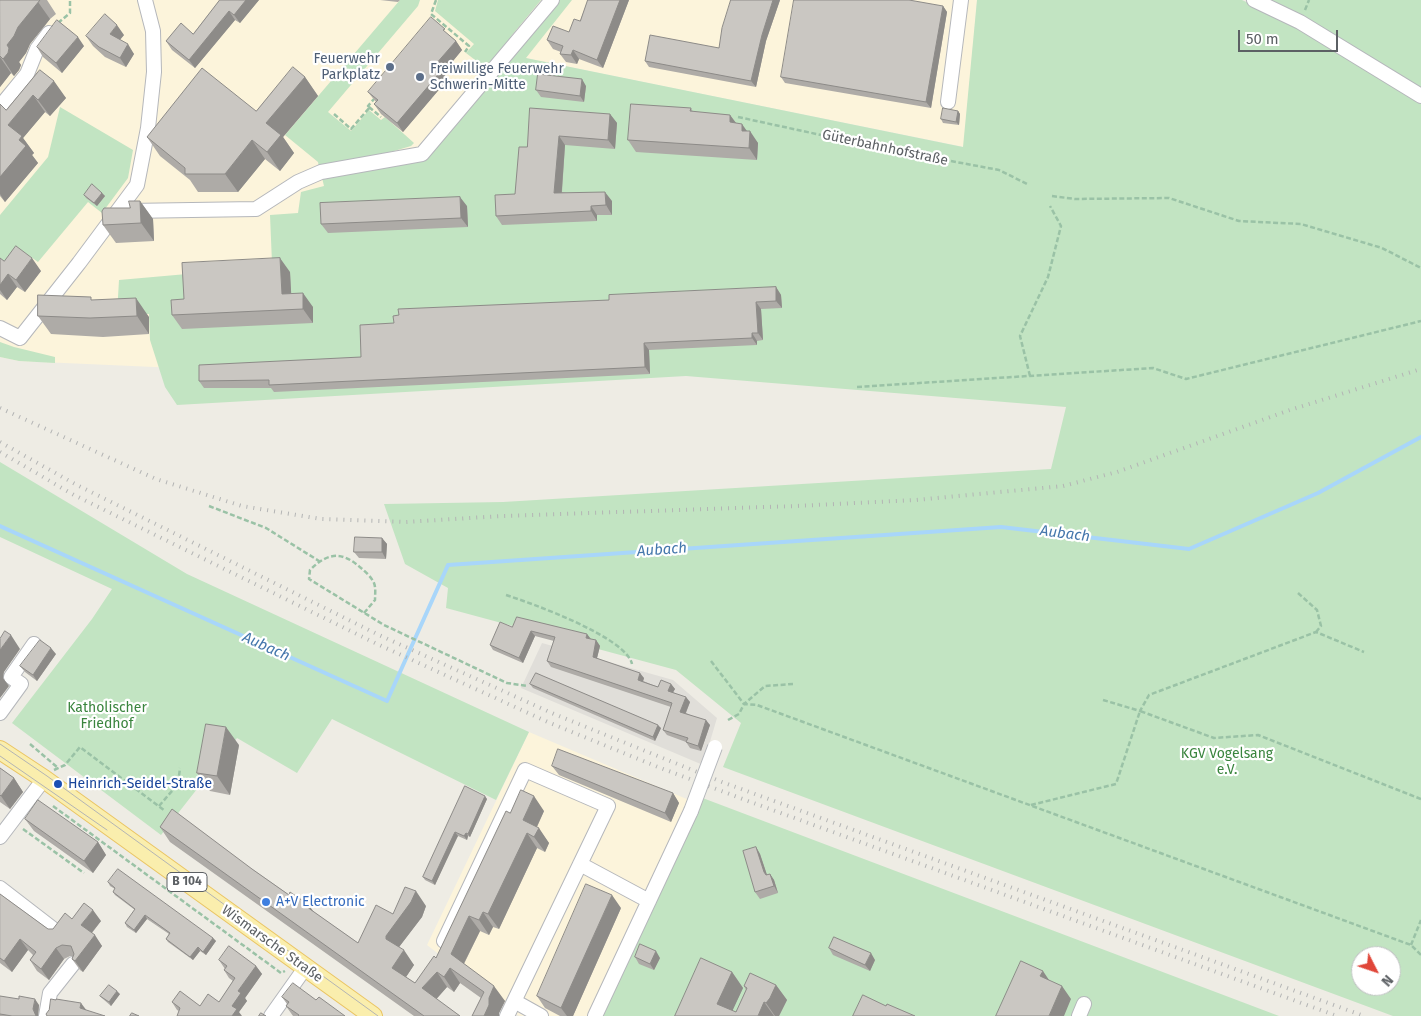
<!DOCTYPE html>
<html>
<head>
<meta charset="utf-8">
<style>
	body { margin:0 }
	#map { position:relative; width:1421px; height:1016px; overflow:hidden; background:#eeece4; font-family:"Fira Sans",sans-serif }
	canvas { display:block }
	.north { position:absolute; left:1351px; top:946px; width:50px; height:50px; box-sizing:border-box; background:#fff; border:1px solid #bebfc1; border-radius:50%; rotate:131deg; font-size:14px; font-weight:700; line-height:20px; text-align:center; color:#5c6064 }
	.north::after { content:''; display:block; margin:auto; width:18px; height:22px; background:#e04639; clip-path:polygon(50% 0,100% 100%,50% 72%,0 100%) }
	.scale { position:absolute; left:1238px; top:30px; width:100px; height:22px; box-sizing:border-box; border:2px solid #5c6064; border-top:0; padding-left:6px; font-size:15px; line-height:18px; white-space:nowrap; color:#5c6064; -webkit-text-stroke:4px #fff; paint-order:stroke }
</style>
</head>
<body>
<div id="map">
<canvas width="1421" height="1016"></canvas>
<div class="north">N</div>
<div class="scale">50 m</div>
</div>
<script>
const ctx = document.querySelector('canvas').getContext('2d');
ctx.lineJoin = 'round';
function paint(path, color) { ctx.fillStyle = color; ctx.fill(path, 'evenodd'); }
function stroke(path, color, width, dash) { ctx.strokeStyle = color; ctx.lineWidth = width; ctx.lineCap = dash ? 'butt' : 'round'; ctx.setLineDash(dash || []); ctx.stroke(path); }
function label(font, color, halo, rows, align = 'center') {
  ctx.font = font + ' "Fira Sans",sans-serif'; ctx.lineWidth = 4.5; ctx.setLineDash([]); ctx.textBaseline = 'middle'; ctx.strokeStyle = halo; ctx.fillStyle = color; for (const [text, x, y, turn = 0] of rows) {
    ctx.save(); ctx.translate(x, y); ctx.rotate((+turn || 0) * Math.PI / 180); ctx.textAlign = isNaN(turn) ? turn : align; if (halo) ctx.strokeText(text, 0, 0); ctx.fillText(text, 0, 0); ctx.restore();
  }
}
paint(new Path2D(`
	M0,0H977L964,147L525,58L327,360L177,368L19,361L0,357Z
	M529,732L689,800L590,1016H519L427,945Z`), '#fcf4db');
paint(new Path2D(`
	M542,643L673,680L717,718L703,765L521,688Z`), '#e0ded9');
paint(new Path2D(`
	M400,0H420L418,6L328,112L351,131L369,110L381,120L385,117L414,143L411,146L367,159L319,167L318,162L285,135Z
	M438,0H541L512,35L506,49L492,66L487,62L483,66L466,53L474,44L435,11Z
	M558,0H572L526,58L963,147L977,0H1242L1300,27L1421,104V1016H1393L723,767L741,723L676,670L446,608L448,588L405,564L384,504L503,502L1051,469L1066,407L686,376L177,405L165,387L150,340L149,314H117L119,280L187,274L272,263L270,215L298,213L301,192L324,186L322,178L421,161ZM1361,956H1391V986H1361Z
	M1254,0H1421V96Z
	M60,107L133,150L128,178L102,213L88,202L38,262L24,252L0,268V215L48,157Z
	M0,342L14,347L55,357V363L19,361L0,357Z
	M0,462L187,574L529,732L496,800L332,719L297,773L237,738L161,835L12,723L92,619L112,589L0,537Z
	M700,797L1279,1016H602Z`), '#c2e4c2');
stroke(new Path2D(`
	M0,526L387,701L448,565L1001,527L1189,549L1318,493L1421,437`), '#a8d6fa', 4);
const minor = new Path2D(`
	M1254,0L1300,22L1421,96
	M948,102L961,0
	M0,107L27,74L37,49L49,33
	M128,211L256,209L298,182L321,172L422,154L552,0
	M0,328L20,338L79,263L137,185L148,128L154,72L153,31L145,0
	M0,713L21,684L11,677L34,644
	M0,837L44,779
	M580,864L649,901
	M0,888L57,932
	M444,941L525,770L608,806L507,1016
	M516,1002L541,1016
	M46,1016L50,993L73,964
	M271,1016L305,968
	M595,1016L691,811
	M1079,1016L1084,1004`);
const major = new Path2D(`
	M0,750L44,779L373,1016`);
stroke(minor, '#b5b7bb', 16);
stroke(major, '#eac462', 20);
stroke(new Path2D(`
	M436,0L431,14L469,46L465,52
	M1305,10L1309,0
	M58,23L70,13V0
	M369,107L381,117
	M334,114L351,129L370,107L368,106L374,99
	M738,117L881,148L999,170L1029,185
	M1052,196L1075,199L1169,198L1239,221L1301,224L1382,248L1421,268
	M1030,376L1020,336L1048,277L1061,226L1050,206
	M857,387L1153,368L1186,379L1421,321
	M209,506L266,528L319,561
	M1298,593L1317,610L1321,626L1316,632
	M506,595C531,603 626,637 632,664
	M364,613L375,600C375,595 376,588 374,583C372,578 366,572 361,568C342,551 328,552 310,570L309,579L384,625L507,683L527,686
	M711,661L744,704L765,686L793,684
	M1103,700L1140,711L1149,695L1316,632L1364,652
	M728,720L739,714L744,704L757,705L1411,945L1421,955
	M30,744L57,767
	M54,770L65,765L80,747L165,811
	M1031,805L1116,784L1140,711L1214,738L1258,735L1421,799
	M53,806L281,973L285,971
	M159,806L178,784L180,768
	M23,829L84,873
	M1411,945L1421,920`), '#9ac2a6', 2.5, [5, 2.5]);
stroke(minor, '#fff', 14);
stroke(major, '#faeead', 18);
stroke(new Path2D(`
	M0,744L47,776L378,1016
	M0,756L107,830`), '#b3b4b4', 1);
stroke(new Path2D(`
	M0,408L156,479L242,506L321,519L406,522L502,516L796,506L916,500L1063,486L1117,472L1290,410L1421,369
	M0,442L75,484L379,635L554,714L722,782L1364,1016
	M0,452L74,495L375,643L550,723L658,767L748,801L1337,1016`), '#b3b4b4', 4, [1, 6]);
const minorBridge = new Path2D(`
	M691,811L715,747`);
stroke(minorBridge, '#b5b7bb', 16, []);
stroke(minorBridge, '#fff', 14);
paint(new Path2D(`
	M0,0H47L56,14L50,19L30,44L26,53L19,62L21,65L19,70L14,76L11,73L0,87Z
	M220,0H259L240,23L235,20L195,68L172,50L166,41L193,34Z
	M380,0H400L398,2Z
	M588,0H629L603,68L579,59L577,64L566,62L560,54L561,52L553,49L547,40L569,32L580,21Z
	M731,0H780L766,41L756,87L649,67L645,61L719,48Z
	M943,6L947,12L931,108L785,83L781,77Z
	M124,35L120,40L134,54L126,67L105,57L93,46L86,36Z
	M449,35L456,41L462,50L443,73L448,79L403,132L381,114L374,104L376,102L368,92Z
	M84,46L62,73L43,57L37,47Z
	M40,70L66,98L50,116L45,112L23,138L34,153L32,155L38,163L5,202L0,196V104L6,110Z
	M305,77L318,96L283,137L294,153L280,171L265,159L238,192H198L190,180L160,156L147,137L256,111Z
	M586,86L584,102L541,97L536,90Z
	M691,108L693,112L730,115L736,123L747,131L758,143L757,160L636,152L628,140Z
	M958,111L960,114L959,125L943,123L941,119Z
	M610,114L617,123L615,149L565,145L562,192L612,201V215H597V221L502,225L496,216L515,194L527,147Z
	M102,193L105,196L97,206L86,198L84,195Z
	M140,201L153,219L154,241L116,243L103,225Z
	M467,206L468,227L328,233L321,224Z
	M0,258L4,261L41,271L25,292L17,287L7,300L0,294Z
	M290,272L291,294L313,307V323L182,329L172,315L184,299Z
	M776,287L781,295L782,308L761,309L763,340L757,341V345L649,350L650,374L274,392L271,388H204L199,381L361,357L394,323L609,300Z
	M93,300L149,317V334L103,337L51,334L38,316Z
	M382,538L387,544L386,559L359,558L354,552Z
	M512,627L596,640L600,646L597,658L644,678L643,681L658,687L671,684L675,689L673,692L690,702L686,713L710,725L701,751L690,748L686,742L667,735L663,730L671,707L551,667L547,661L554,641L535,636L523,663L493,650L490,645Z
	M56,654L37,681L25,672L20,666Z
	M530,684L661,728L655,741L533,688Z
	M239,745L230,795L210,791L197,773Z
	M552,766L673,793L679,803L671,822L559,775Z
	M0,768L14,778L23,792L10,809L0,802Z
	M465,786L487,799L470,837L468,836L467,840L458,836L456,838L435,885L425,880L423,877Z
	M544,811L537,827L549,843L545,852L537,848L499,929L493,927L489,935L480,931L464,964L505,1001L499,1013V1016H472L481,998L460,983L454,992L447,987L436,999L460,1016H414L170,842L160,827L252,869L358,943L393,914L426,906L422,917L399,947L414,965L406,977L415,983L436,958L510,813Z
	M25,819L98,842L106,855L93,873L34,831Z
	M756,847L760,854L767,875L770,874L774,880L778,893L760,899L755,892Z
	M108,882L213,938L216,941L206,955L200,951L193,960L168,942L166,939L169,934L147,919L136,933L127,927L125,923L135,910L115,895L113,892L115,889L110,886Z
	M0,894L48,929H53L72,919L101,921L92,933L102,946L83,972L80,970L72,959L73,956H70L64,959L49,980L37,971L30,960L33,955L28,950L12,972L0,963Z
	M621,908L573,1016H560L545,1008L537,996Z
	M829,948L875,960L870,971L833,955Z
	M635,957L660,958L654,970L639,964Z
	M219,960L256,966L262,974L245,998L247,1001L239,1012L179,1011L177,1010L172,1002L200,1006L219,1002L233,981L229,978L224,970L225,969Z
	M732,972L743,988L732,1011L736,1012L746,990L744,986L776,985L787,1000L779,1016H675Z
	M120,994L111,1006L103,999L100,996Z
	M0,996L39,1005L38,1016H0Z
	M282,997L316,1000L345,1016H293L286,1006L287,1004Z`), '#aeaba7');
paint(new Path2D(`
	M246,0H259L240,23L234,15Z
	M620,0H629L603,68L597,60Z
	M773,0H780L766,41L756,87L751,81L762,35Z
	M38,2L50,19L30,44L26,53L19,62L21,65L19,70L14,76L3,59L7,45L18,27Z
	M943,6L947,12L931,108L926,102Z
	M229,11L235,20L195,68L189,60Z
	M117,25L124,35L116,44L110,34Z
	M78,37L84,46L62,73L56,63Z
	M456,41L462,50L443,73L448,79L403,132L397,123L435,65Z
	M128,44L134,54L126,67L120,58Z
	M573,50L579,59L577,64L571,55Z
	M0,57L11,73L0,87Z
	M305,77L318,96L283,137L294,153L280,171L267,152L266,123Z
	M582,79L586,86L584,102L580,96Z
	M54,81L66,98L50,116L38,100Z
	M33,95L45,112L23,138L34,153L32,155L38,163L5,202L0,194V177L8,125Z
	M958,111L960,114L959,125L956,122Z
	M610,114L617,123L615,149L608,140Z
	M730,115L739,127L730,122Z
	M742,124L749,134L750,131L758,143L757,160L749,148L742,131Z
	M559,136L565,145L561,202L554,193Z
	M252,140L265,159L238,192L225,174Z
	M605,192L612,201V215L606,205Z
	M102,193L105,196L97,206L94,203Z
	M460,197L467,206L468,227L461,218Z
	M140,201L153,219L154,241L141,223Z
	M591,206L597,215V221L591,211Z
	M32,258L41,271L25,292L16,280Z
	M280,258L290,272L292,308L282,294Z
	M8,274L17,287L7,300L0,290V285Z
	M776,287L781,295L782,308L776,301Z
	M303,293L313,307V323L303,309Z
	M136,298L149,317V334L137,316Z
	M756,302L761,309L763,340L758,333Z
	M752,333L757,341V345L752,338Z
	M644,343L649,350L650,374L645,367Z
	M382,538L387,544L386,559L382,552Z
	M531,631L535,636L523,663L519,658Z
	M587,634L591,639L586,638Z
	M11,635L20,649L4,672L3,678L9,686L0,698V650Z
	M596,640L600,646L596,662L593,657Z
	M51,648L56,654L37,681L33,675Z
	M640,673L644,678L642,685L638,680Z
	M671,684L675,689L671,696L668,691Z
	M686,697L690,702L684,717L680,712Z
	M706,720L710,725L701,751L698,746Z
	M658,725L661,728L655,741L653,737Z
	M226,727L239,745L230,795L217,776Z
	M14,778L23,792L10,809L1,796Z
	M673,793L679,803L671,822L665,813Z
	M485,796L487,799L470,837L468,834Z
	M534,796L544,811L533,835L523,820Z
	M539,828L549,843L545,852L534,837Z
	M455,832L458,836L435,885L432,881Z
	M466,833L468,836L467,840L464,836Z
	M527,833L537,848L499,929L488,914Z
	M98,842L106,855L93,873L84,861Z
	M756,847L760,854L768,878L764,872Z
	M770,874L774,880L778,893L774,886Z
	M416,891L426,906L422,917L396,951L386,939V936Z
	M612,895L621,908L573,1016H567L561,1008Z
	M309,905L319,920L307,907Z
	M93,910L101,921L89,936L81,925Z
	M483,912L493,927L489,935L479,920Z
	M145,915L147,919L136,933L134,930Z
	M469,916L480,931L461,969L451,954Z
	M95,935L102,946L83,972L75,961Z
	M213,938L216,941L206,955L203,952Z
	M20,939L28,950L12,972L4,961Z
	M198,947L200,951L193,960L190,957Z
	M56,948L64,959L49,980L41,969Z
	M404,950L414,965L402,983L392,968Z
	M656,951L660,958L654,970L650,964Z
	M871,953L875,960L870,971L865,965Z
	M256,966L262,974L245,998L247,1001L239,1012L242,1016H232V1006L238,991Z
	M450,968L460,983L454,992L444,977Z
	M1043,971L1051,983L1040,976Z
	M437,972L447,987L433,1003L422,988Z
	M732,972L743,988L730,1016L717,1004Z
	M776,985L787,1000L779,1016H775L766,1003Z
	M494,986L505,1001L499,1013V1016H484L489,998Z
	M1062,986L1071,999L1064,1016H1049Z
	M117,991L120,994L111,1006L109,1002Z
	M35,999L39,1005L38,1016H36L33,1009Z
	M764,1002L774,1016H758Z
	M81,1003L87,1011L80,1008Z`), '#8d8b88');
const building = new Path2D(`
	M0,0H40L18,27L14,36L7,45L9,48L8,53L3,59L0,56Z
	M220,0H246L234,15L229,11L189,60L166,41L181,23L193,34Z
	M588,0H620L597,60L573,50L571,55L560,54L563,46L547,40L553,26L569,32L574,19L580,21Z
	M731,0H773L762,35L751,81L645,61L650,35L719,48L722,28Z
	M794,0H909L943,6L926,102L781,77Z
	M105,14L117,25L110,34L128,44L120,58L99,47L86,36Z
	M431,17L445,29L443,30L456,41L435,65L442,70L397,123L374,104L378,100L368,92Z
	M57,20L78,37L56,63L37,47Z
	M293,67L305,77L266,123L281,135L267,152L252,140L225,174H185V168L147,137L202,68L256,111Z
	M40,70L54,81L38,100L33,95L8,125L22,136L19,140L26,146L0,177V104L6,110Z
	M538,74L582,79L580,96L536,90Z
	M631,104L691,108L690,111L730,115V122L742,124V131H750L749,148L628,140Z
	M530,108L610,114L608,140L559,136L554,193L605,192L606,205L591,206V211L496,216L495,195L515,194L519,147H527Z
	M943,108L958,111L956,122L941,119Z
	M92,184L102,193L94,203L84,195Z
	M460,197L461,218L321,224L320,203Z
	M129,201H140L141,223L103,225L102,211L104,208H130Z
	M16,246L32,258L16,280L8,274L0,285V258L4,261Z
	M280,258L282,294L303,293V309L172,315L171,300L184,299L182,263Z
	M776,287V301L756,302L758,333H752V338L644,343L645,367L269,385V380L199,381V365L361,357L360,325L394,323L393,316L399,315L398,309L609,300V295Z
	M38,295L91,297V300L136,298L137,316L90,318L38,316Z
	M355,537L382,538V552H354Z
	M517,617L587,634L586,638L596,640L593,657L640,673L638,680L649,684L658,687L661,680L671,684L668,691L686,697L680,712L706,720L698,746L686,742L688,738L663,730L672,703L547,661L555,637L531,631L519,658L490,645L500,622L512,627Z
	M5,631L11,635L0,650V639Z
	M40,640L51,648L33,675L20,666Z
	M536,673L658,725L653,737L530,684Z
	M206,724L226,727L217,776L197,773Z
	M558,749L673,793L665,813L552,766Z
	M0,768L14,778L1,796L0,795Z
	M465,786L485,796L468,834L466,833L464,836L455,832L454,834L432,881L423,877Z
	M521,790L534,796L523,820L539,828L534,837L527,833L488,914L483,912L479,920L469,916L451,954L494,986L489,998V1005L484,1016H472L484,992L450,968L444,977L437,972L422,988L460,1016H424L160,827L172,809L252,869L289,895L290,892L309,905L307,907L358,943L376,905L393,914L405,887L416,891L411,902L386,936V939L404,950L392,968L415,983L434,956L436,958L506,811L510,813Z
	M38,800L98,842L84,861L25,819Z
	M756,847L764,872L766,875L770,874L774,886L755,892L743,851Z
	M118,869L213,938L203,952L198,947L190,957L166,939L170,933L145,915L134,930L125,923L135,909L113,892L115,888L108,882Z
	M586,884L612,895L561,1008L537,996Z
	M0,894L48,929H53L65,913L72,919L84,903L93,910L81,925L95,935L75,961L72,959L74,954L71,946L62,945L56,948L41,969L30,960L36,952L20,939L4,961L0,958Z
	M834,937L871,953L865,965L829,948Z
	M640,944L656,951L650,964L635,957Z
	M229,946L256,966L238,991L241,993L232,1006L237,1009L232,1016H177L180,1008L172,1002L180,991L200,1006L208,994L219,1002L235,978L224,970L227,966L219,960Z
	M701,958L732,972L717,1004L736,1012L747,988L744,986L750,973L776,985L770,998L766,1003L764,1002L758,1016H675Z
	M1021,961L1043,971L1040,976L1062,986L1049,1016H996Z
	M293,983L316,1000L319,997L345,1016H298L299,1015L286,1006L289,1002L282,997Z
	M109,985L117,991L109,1002L100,996Z
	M863,995L886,1006L887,1004L915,1016H853Z
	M0,996L19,999V996L35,999L33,1009L36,1016H12L0,1014Z
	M51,999L56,1000V999L81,1003L80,1008L105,1016H47L46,1014L49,1010Z
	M132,1013L139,1016H130Z
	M261,1013L266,1016H259Z`);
paint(building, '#cac7c2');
stroke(building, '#8d8b88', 1);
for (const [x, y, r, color] of [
	[390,67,5,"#5c6f8a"],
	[420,77,5,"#5c6f8a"],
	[58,784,5,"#1a4fb4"],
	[266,902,5,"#3f7fe0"]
]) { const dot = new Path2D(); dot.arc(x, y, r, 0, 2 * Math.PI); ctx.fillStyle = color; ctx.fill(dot); stroke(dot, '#fff', 2); }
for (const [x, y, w] of [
	[187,882,40]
]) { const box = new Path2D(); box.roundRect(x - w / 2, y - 9.5, w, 19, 4); ctx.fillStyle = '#fff'; ctx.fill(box); stroke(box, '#5c6064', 1); }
label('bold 12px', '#5c6064', null, [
	["B 104",187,882]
]);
label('14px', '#4e5e75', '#fff', [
	["Feuerwehr",380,59],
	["Parkplatz",380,75],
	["Freiwillige Feuerwehr",430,69,"left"],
	["Schwerin-Mitte",430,85,"left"]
], 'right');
label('14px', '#5c6064', '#fff', [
	["Güterbahnhofstraße",885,148,12],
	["Wismarsche Straße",272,944,36]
]);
label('14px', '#3a853e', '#fff', [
	["Katholischer",107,708],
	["Friedhof",107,724],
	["KGV Vogelsang",1227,754],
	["e.V.",1227,770]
]);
label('14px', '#164399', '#fff', [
	["Heinrich-Seidel-Straße",68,784]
], 'left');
label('14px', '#366cbe', '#fff', [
	["A+V Electronic",276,902]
], 'left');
label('italic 15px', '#4577ac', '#fff', [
	["Aubach",1065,534,7],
	["Aubach",662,550,-4],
	["Aubach",266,647,24]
]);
</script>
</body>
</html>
